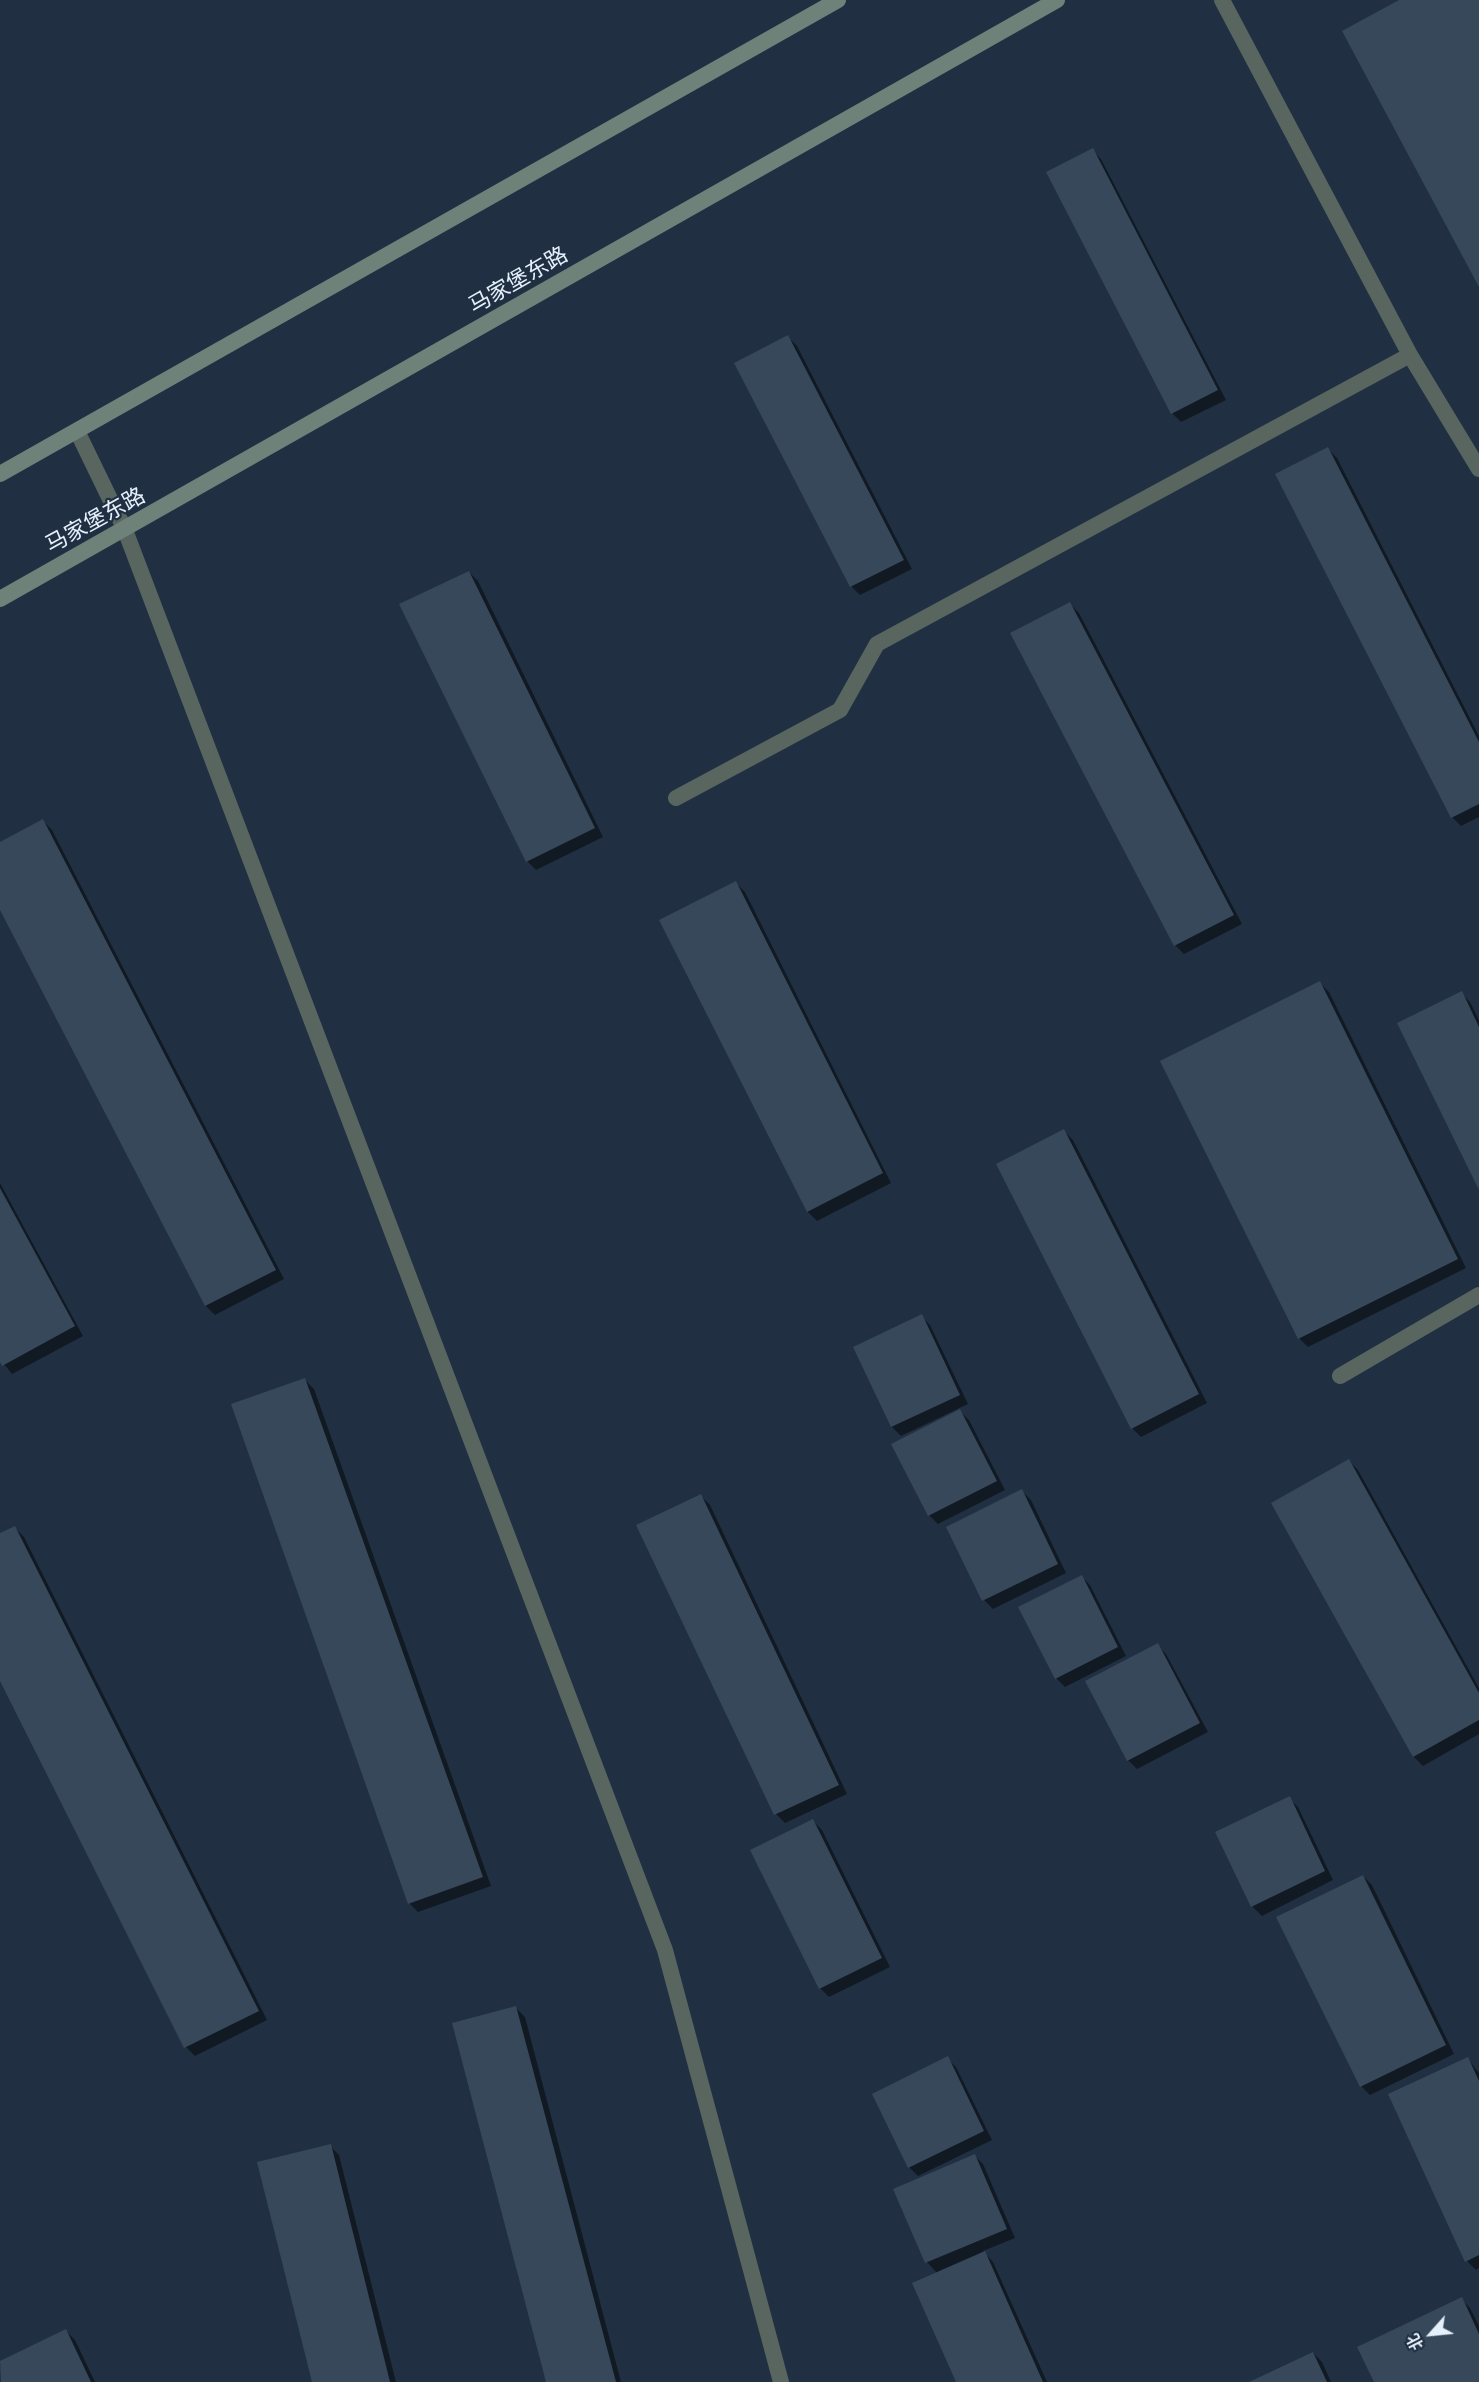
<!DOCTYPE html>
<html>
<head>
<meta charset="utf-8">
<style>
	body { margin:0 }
	#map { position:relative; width:1479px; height:2382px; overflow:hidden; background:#203042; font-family:Commissioner,"Noto Sans SC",sans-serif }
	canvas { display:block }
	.north { position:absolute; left:1401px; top:2304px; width:60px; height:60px; -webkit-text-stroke:4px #203042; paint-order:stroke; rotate:243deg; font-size:16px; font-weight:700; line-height:24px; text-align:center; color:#e5f0fb }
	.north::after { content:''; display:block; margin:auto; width:21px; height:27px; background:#e5f0fb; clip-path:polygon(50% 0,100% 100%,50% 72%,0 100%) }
</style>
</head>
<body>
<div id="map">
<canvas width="1479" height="2382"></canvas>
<div class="north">北</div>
</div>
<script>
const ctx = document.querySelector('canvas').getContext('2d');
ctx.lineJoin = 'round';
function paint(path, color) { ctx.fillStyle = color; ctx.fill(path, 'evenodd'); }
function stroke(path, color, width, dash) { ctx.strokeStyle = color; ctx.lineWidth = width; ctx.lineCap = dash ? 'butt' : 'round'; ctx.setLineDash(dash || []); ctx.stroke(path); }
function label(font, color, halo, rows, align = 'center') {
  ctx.font = font + ' Commissioner,"Noto Sans SC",sans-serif'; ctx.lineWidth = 4.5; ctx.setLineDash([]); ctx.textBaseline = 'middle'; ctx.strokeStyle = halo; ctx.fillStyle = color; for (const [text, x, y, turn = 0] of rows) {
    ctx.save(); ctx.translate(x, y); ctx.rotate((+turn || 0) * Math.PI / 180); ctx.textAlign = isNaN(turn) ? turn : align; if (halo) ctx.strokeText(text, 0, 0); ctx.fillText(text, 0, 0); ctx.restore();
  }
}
paint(new Path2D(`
	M1092,150L1101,159L1226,400L1181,422L1172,413Z
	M788,337L797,346L912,569L860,595L851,586Z
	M1328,449L1337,458L1479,736V817L1461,826L1452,817Z
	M469,572L478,581L603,837L536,870L527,861Z
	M1070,604L1079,613L1242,924L1184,954L1175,945Z
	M43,821L52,830L284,1279L215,1315L206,1306L0,907V843Z
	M736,883L745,892L891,1183L817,1221L808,1212L661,921Z
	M1320,983L1329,992L1466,1268L1308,1347L1299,1338Z
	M1461,993L1470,1002L1479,1020V1187Z
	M1064,1131L1073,1140L1207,1403L1141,1437L1132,1428Z
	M0,1183L83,1336L12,1374L0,1359Z
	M921,1316L930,1325L968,1404L901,1436L892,1427Z
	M305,1380L314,1389L491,1886L418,1912L409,1903Z
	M960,1411L969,1420L1005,1490L938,1524L929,1515Z
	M1349,1461L1358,1470L1479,1688V1734L1423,1766L1414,1757Z
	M1022,1491L1031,1500L1066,1573L993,1609L984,1600L948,1527Z
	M701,1496L710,1505L847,1794L785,1823L776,1814L638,1526Z
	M15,1528L24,1537L267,2020L195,2056L186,2047L0,1678V1535Z
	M1081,1576L1090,1585L1126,1656L1065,1687L1056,1678Z
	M1157,1645L1166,1654L1208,1732L1137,1769L1128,1760Z
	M1289,1798L1298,1807L1333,1880L1262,1916L1253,1907L1217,1833Z
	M813,1821L822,1830L890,1967L829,1997L820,1988Z
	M1363,1876L1372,1885L1454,2054L1370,2095L1361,2086Z
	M516,2008L525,2017L621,2382H548Z
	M947,2058L956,2067L992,2140L918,2176L909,2167Z
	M1468,2059L1479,2073V2268L1476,2270L1467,2261Z
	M330,2146L339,2155L396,2382H314Z
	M974,2155L983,2164L1015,2238L983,2251L993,2262L1047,2382H958L938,2274L927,2262L895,2190Z
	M1461,2299L1470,2308L1479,2326V2382H1375Z
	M66,2331L75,2340L95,2382H3L0,2362Z
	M1313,2353L1322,2362L1331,2382H1252Z`), '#0007');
paint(new Path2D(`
	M1399,0H1479V287L1342,31Z
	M1093,148L1218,390L1171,414L1046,172Z
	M788,335L904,560L850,587L734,363Z
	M1328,447L1479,742V804L1451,818L1275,474Z
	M469,571L595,828L526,862L399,604Z
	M1070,602L1234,915L1174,946L1010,633Z
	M43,819L276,1270L205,1306L0,910V842Z
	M736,881L883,1173L807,1212L659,920Z
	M1320,981L1458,1259L1298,1339L1160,1061Z
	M1462,991L1479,1027V1190L1397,1023Z
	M1064,1129L1199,1394L1131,1429L996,1164Z
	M0,1188L75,1326L2,1366L0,1362Z
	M922,1314L960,1395L891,1427L853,1347Z
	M305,1378L483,1877L408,1904L231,1404Z
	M960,1409L997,1481L928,1516L891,1444Z
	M1349,1459L1479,1693V1720L1413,1757L1271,1503Z
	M1022,1489L1058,1564L982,1601L946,1527Z
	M701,1494L839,1785L774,1815L636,1525Z
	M15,1526L259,2011L184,2048L0,1681V1533Z
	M1082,1575L1118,1647L1055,1679L1018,1607Z
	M1158,1643L1200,1723L1127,1761L1085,1681Z
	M1290,1796L1325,1871L1251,1907L1215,1832Z
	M813,1819L882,1958L819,1989L750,1850Z
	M1363,1875L1446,2045L1360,2087L1276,1917Z
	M516,2006L616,2382H546L452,2023Z
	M948,2056L984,2131L908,2168L872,2094Z
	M1468,2057L1479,2081V2255L1465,2262L1388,2094Z
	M331,2144L390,2382H312L257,2162Z
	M975,2154L1007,2229L925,2263L893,2189Z
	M985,2251L1043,2382H956L912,2283Z
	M1462,2297L1479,2334V2382H1374L1357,2347Z
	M66,2329L91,2382H1L0,2361Z
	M1313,2352L1327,2382H1249Z`), '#37485b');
stroke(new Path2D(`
	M1222,0L1410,355L1479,469
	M676,798L840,710L877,644L1410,355
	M1340,1376L1479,1295`), '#59655f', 16);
stroke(new Path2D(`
	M77,431L125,530L665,1950L781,2382`), '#59655f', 16);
stroke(new Path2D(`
	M0,474L838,0
	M0,599L1057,0`), '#6f827a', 16);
label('22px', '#e5f0fb', '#203042', [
	["马家堡东路",518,280,-30],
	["马家堡东路",95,520,-29]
]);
</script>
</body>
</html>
